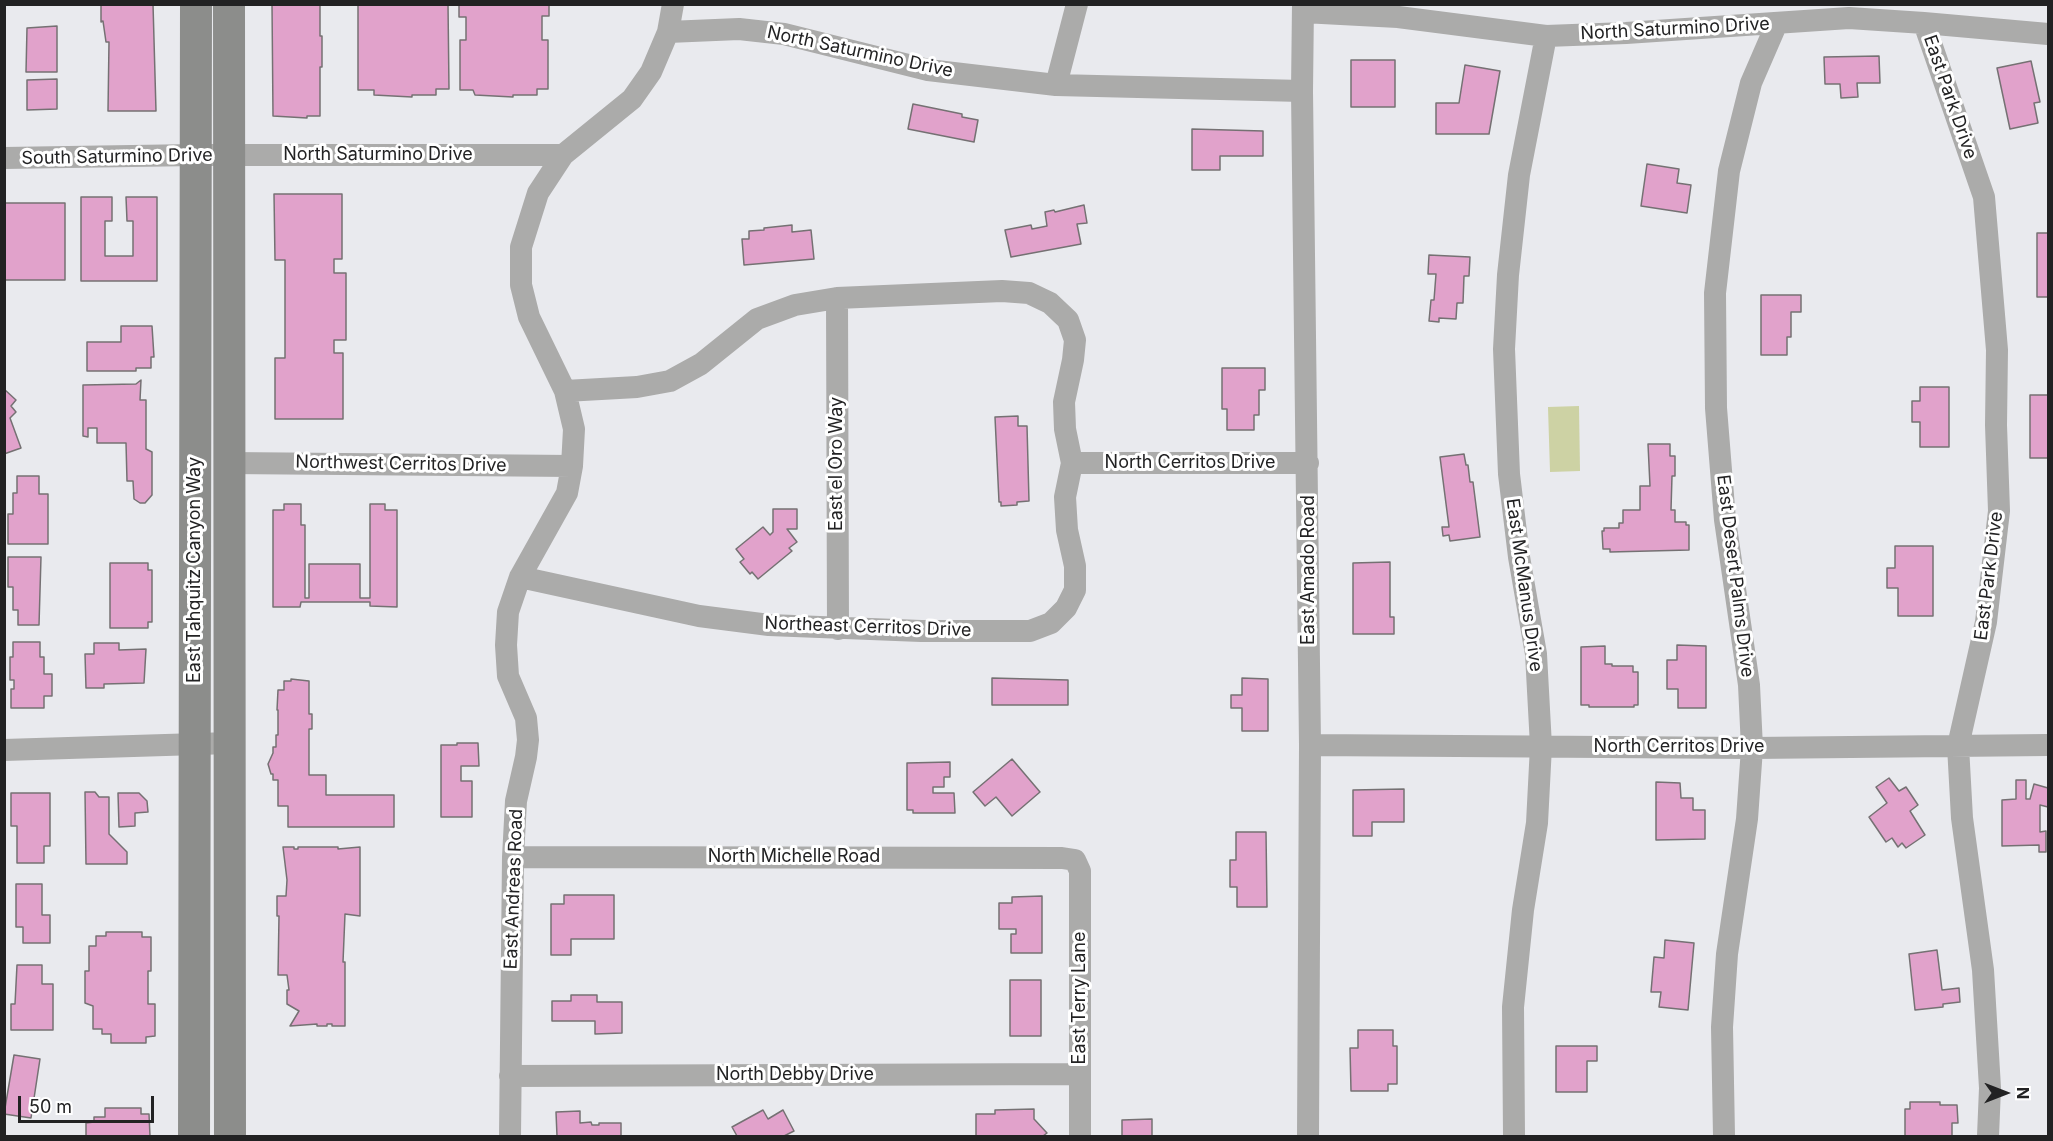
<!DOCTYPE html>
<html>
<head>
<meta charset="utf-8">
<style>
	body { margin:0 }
	#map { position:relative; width:2053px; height:1141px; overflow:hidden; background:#e9eaee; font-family:Inter,sans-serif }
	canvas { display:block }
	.frame { position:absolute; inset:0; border:6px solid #222223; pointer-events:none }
	.north { position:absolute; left:1975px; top:1063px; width:60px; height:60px; -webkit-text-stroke:4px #fff; paint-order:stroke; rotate:90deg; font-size:16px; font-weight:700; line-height:24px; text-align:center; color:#222223 }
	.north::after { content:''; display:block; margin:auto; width:21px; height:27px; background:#222223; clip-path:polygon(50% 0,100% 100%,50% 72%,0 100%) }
	.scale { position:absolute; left:18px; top:1096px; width:136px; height:27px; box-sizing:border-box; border:3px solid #222223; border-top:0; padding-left:8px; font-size:18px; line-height:21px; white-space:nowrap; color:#222223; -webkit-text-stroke:4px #fff; paint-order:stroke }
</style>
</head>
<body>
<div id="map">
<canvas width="2053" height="1141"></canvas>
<div class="frame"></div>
<div class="north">N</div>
<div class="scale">50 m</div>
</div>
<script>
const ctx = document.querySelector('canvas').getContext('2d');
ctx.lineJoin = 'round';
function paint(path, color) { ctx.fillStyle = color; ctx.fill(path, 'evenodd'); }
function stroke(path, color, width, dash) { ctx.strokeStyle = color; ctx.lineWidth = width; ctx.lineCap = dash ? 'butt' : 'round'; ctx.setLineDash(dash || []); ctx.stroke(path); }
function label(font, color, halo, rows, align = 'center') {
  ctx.font = font + ' Inter,sans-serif'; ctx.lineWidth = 6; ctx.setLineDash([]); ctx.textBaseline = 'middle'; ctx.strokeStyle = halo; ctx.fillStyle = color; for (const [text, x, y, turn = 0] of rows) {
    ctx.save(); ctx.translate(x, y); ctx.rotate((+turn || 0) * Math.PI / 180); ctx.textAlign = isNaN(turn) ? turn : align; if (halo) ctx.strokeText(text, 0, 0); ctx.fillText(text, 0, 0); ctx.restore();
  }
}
paint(new Path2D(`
	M1579,406L1580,471L1550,472L1548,407Z`), '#cdd2a4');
const building = new Path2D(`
	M101,4H153L156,111H108L109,42H106L103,21L101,22Z
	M272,4H320V36H322V67H320V116H307V118L273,116Z
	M358,4H448L449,89H436V95H412V97L374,95V90H358Z
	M459,4H549V16H542V40H548V89H537V95H513V97L475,95L473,90H460V40H466V17H459Z
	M57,26V72H26L27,28Z
	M1879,56L1880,83H1857L1858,97L1841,98L1840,84H1825L1824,57Z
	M1351,60H1395V107H1351Z
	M2031,61L2040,102L2034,103L2038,123L2010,129L1997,68Z
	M1465,65L1500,71L1489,134H1436V103H1459Z
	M57,79V109L27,110V80Z
	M913,104L962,114V117L978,120L974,142L908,129Z
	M1192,129L1263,131V156H1220V170H1192Z
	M1647,164L1679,169L1677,183L1691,185L1687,213L1641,206Z
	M274,194H342V259H334V273H346V340H334V353H343V419H275V358H285V260H275Z
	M81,197H112V221H105V256H133V221H127L126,197H157V281H81Z
	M4,203H65V280H4Z
	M1084,205L1087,223L1077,224L1081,244L1011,257L1005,230L1031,225L1032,229L1047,226L1045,212L1054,210L1055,212Z
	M792,225V232L811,230L814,259L744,265L742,239H749V231L764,230V228Z
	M2037,233H2048V297H2037Z
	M1429,255L1470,257L1469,276H1464L1463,303H1457L1456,319L1439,318V322L1429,321L1431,300H1434L1436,274H1428Z
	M1761,295H1801V312H1791V337H1787V355H1761Z
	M121,326H152L154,357H151V368H136V371H87V342H121Z
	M1222,368H1265V390H1259V415H1254V430H1227V409H1222Z
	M141,380L140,400H146V449L152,452V495L145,503H140L134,499L133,481H127L126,443H97V428H88V437L83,436V385L136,384Z
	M1920,387H1949V447H1920V422H1912V401H1920Z
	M4,389L16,400L11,406L16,412L10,418L21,448L4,454Z
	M2030,395H2048V458H2030Z
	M1018,416V426H1027L1029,501L1017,502V505L1001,506V502H999L995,417Z
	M1648,444H1670V456H1675V476H1672L1671,510H1675V522H1686V525H1689V550L1610,552V549H1603L1602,531H1604V528H1619V523H1623V510H1640V486H1650Z
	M1464,454L1466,465H1468L1470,482H1473L1480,537L1450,541L1449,535L1443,536L1442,527H1449L1440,457Z
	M17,476H39V494H48V544H8V514H13V493H17Z
	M284,504H301V525H305V598H309V564H360V598H370V504H385V510H397V607L370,606V602H301L300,607H273V510H284Z
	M773,509H797V529H787L797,542L789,548L792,551L758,579L752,572L750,574L740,562L744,559L736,549L763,527L770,535L773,532Z
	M1895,546H1933V616H1898V588H1887V568H1895Z
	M8,557H41L39,625H18V610H13V587H8Z
	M1390,562V617H1394V634H1353V563Z
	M110,563H148V570H152V622H148V628H110Z
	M13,642H40V657H44V674H52V696H44V708H11V689H14V680H10V657H13Z
	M94,643H119V650L146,649L144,683L104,684V688H86L85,654H94Z
	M1677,645L1706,646V708H1678V689H1667V660H1677Z
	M1605,646V664H1612V666H1633V672H1638V705H1634V707H1589V705H1581V647Z
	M992,678L1068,680V705H992Z
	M1242,678L1268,679V731H1242V708H1231V695H1242Z
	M291,679L309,681V714H312V729H309V775H326V795H394V827H288V806H278V780H273V774H271L268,764L273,753V747H276V735H278V710H277L278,690H284V681H291Z
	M457,743H478L479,766H461V781H472V817H441V745H457Z
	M1012,759L1040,792L1012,816L996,797L985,806L973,792Z
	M950,762V777H944V787H933V793H954L955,813H913V810H907V763Z
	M1889,778L1899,791L1906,787L1918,805L1910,811L1925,835L1906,848L1902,843L1898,847L1892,838L1886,842L1869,817L1887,803L1876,787Z
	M2016,780H2026V799H2030L2034,784L2048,788V807L2040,805V832L2046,831V852H2039V845L2002,846V800L2016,799Z
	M1656,782L1680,783L1681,798H1693V810H1705V839L1656,840Z
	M1404,789V822H1372V836H1353V790Z
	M85,792H95L99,797H109V834L127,852V864H86Z
	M11,793H50V846H44V863H17V826H11Z
	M118,793H139L147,801L148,812L135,813V826L119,827Z
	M1236,832H1266L1267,907H1237V887H1230V860H1236Z
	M283,847H294V849H298V847H338V849L360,847V916L345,914L343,962H345V1026H332V1024H327V1026H317V1024L290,1026L299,1011L287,1004V990H289L287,975H278L279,916H277V896H286L287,880Z
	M16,884H42V915H50V943H23V927H16Z
	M564,895H614V939H571V955H551V904H564Z
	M1042,896V953H1011V934H1016V929H999V903H1012V897Z
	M106,932H142V937H151V971H148V1004H155V1036L146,1037V1043H111V1034H102V1029H93V1006L85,1003V971H89V946H96V936H106Z
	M1665,940L1694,943L1688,1010L1659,1007L1661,992H1651L1654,957L1664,958Z
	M1937,950L1942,990L1959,988L1960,1002L1943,1004V1007L1915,1010L1909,954Z
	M17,965H42V984H53V1030H11V1004H15Z
	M1010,980H1041V1036H1010Z
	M571,995H597V1002H622V1033L595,1034V1021H552V1001H571Z
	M1358,1030H1393V1046H1397V1084H1388V1091H1351L1350,1048H1358Z
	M1556,1046H1597V1061H1587V1092H1556Z
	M14,1055L40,1059L31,1118L4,1114Z
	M1910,1102H1940V1105H1957L1958,1123H1952V1136H1905V1109H1910Z
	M105,1108H141V1114H149L150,1136H86V1123L94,1122V1117H105Z
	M1034,1109V1119L1047,1133L1043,1136H976V1114H995V1110Z
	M763,1110L768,1119L783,1110L794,1131L784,1136H737L732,1127Z
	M580,1111V1123L591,1122L592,1125H599V1123H621V1136H557L556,1112Z
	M1152,1119V1136H1122V1120Z`);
paint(building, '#e1a2cb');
stroke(building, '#757173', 1.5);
stroke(new Path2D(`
	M1303,4L1302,91L1310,745L1308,1136
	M1303,12L1398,17L1546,36L1626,33L1849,18L1924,23L2048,34
	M1924,23L1984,197L1997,350L1996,425L1999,511L1986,622L1958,746L1962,818L1983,970L1990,1088L1988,1136
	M668,32L739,29L784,34L928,70L1056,85L1302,91
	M1056,85L1077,4
	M4,158L196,155H563
	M837,298L838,629
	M229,463L572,466
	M1072,463H1308
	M520,577L699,616L769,625L921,631H1030L1051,623L1066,608L1075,590V566L1067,530L1065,497L1072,463L1065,429L1064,402L1073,360L1075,340L1068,320L1050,303L1029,293L1002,291L837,298L795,305L757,319L701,364L670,381L637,387L565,391
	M1310,745L1752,748L2048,745
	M4,750L230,743
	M513,857L1062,858L1075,860L1080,871V1136
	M510,1076L1080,1074
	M510,1136L513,857L516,801L526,757L528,740L526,718L508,676L506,645L508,612L520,577L567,493L572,466L574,429L565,391L529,317L521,285V247L538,193L563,155L632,99L651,72L668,32L673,4
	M1514,1136L1513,1007L1523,910L1537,823L1541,746L1536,654L1519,557L1509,474L1504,349L1508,275L1519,175L1546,36
	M1724,1136L1722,1027L1727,954L1747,819L1752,748L1749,685L1725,520L1716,408L1715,293L1729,171L1751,83L1777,23`), '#ababaa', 22);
stroke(new Path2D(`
	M229,4L230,1136
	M194,1136L196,4`), '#8c8d8b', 32);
label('18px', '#222223', '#fff', [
	["North Saturmino Drive",1675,29,-3],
	["North Saturmino Drive",860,52,12],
	["East Park Drive",1950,97,71],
	["North Saturmino Drive",378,155],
	["South Saturmino Drive",117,157,-1],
	["North Cerritos Drive",1190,463],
	["Northwest Cerritos Drive",401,464,1],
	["East el Oro Way",837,464,-90],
	["East Tahquitz Canyon Way",195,570,-90],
	["East Amado Road",1309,570,-90],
	["East Desert Palms Drive",1735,576,83],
	["East Park Drive",1989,576,-83],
	["East McManus Drive",1524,585,82],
	["Northeast Cerritos Drive",868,627,2],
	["North Cerritos Drive",1679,747],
	["North Michelle Road",794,857],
	["East Andreas Road",514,889,-88],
	["East Terry Lane",1080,998,-90],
	["North Debby Drive",795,1075]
]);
</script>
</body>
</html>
